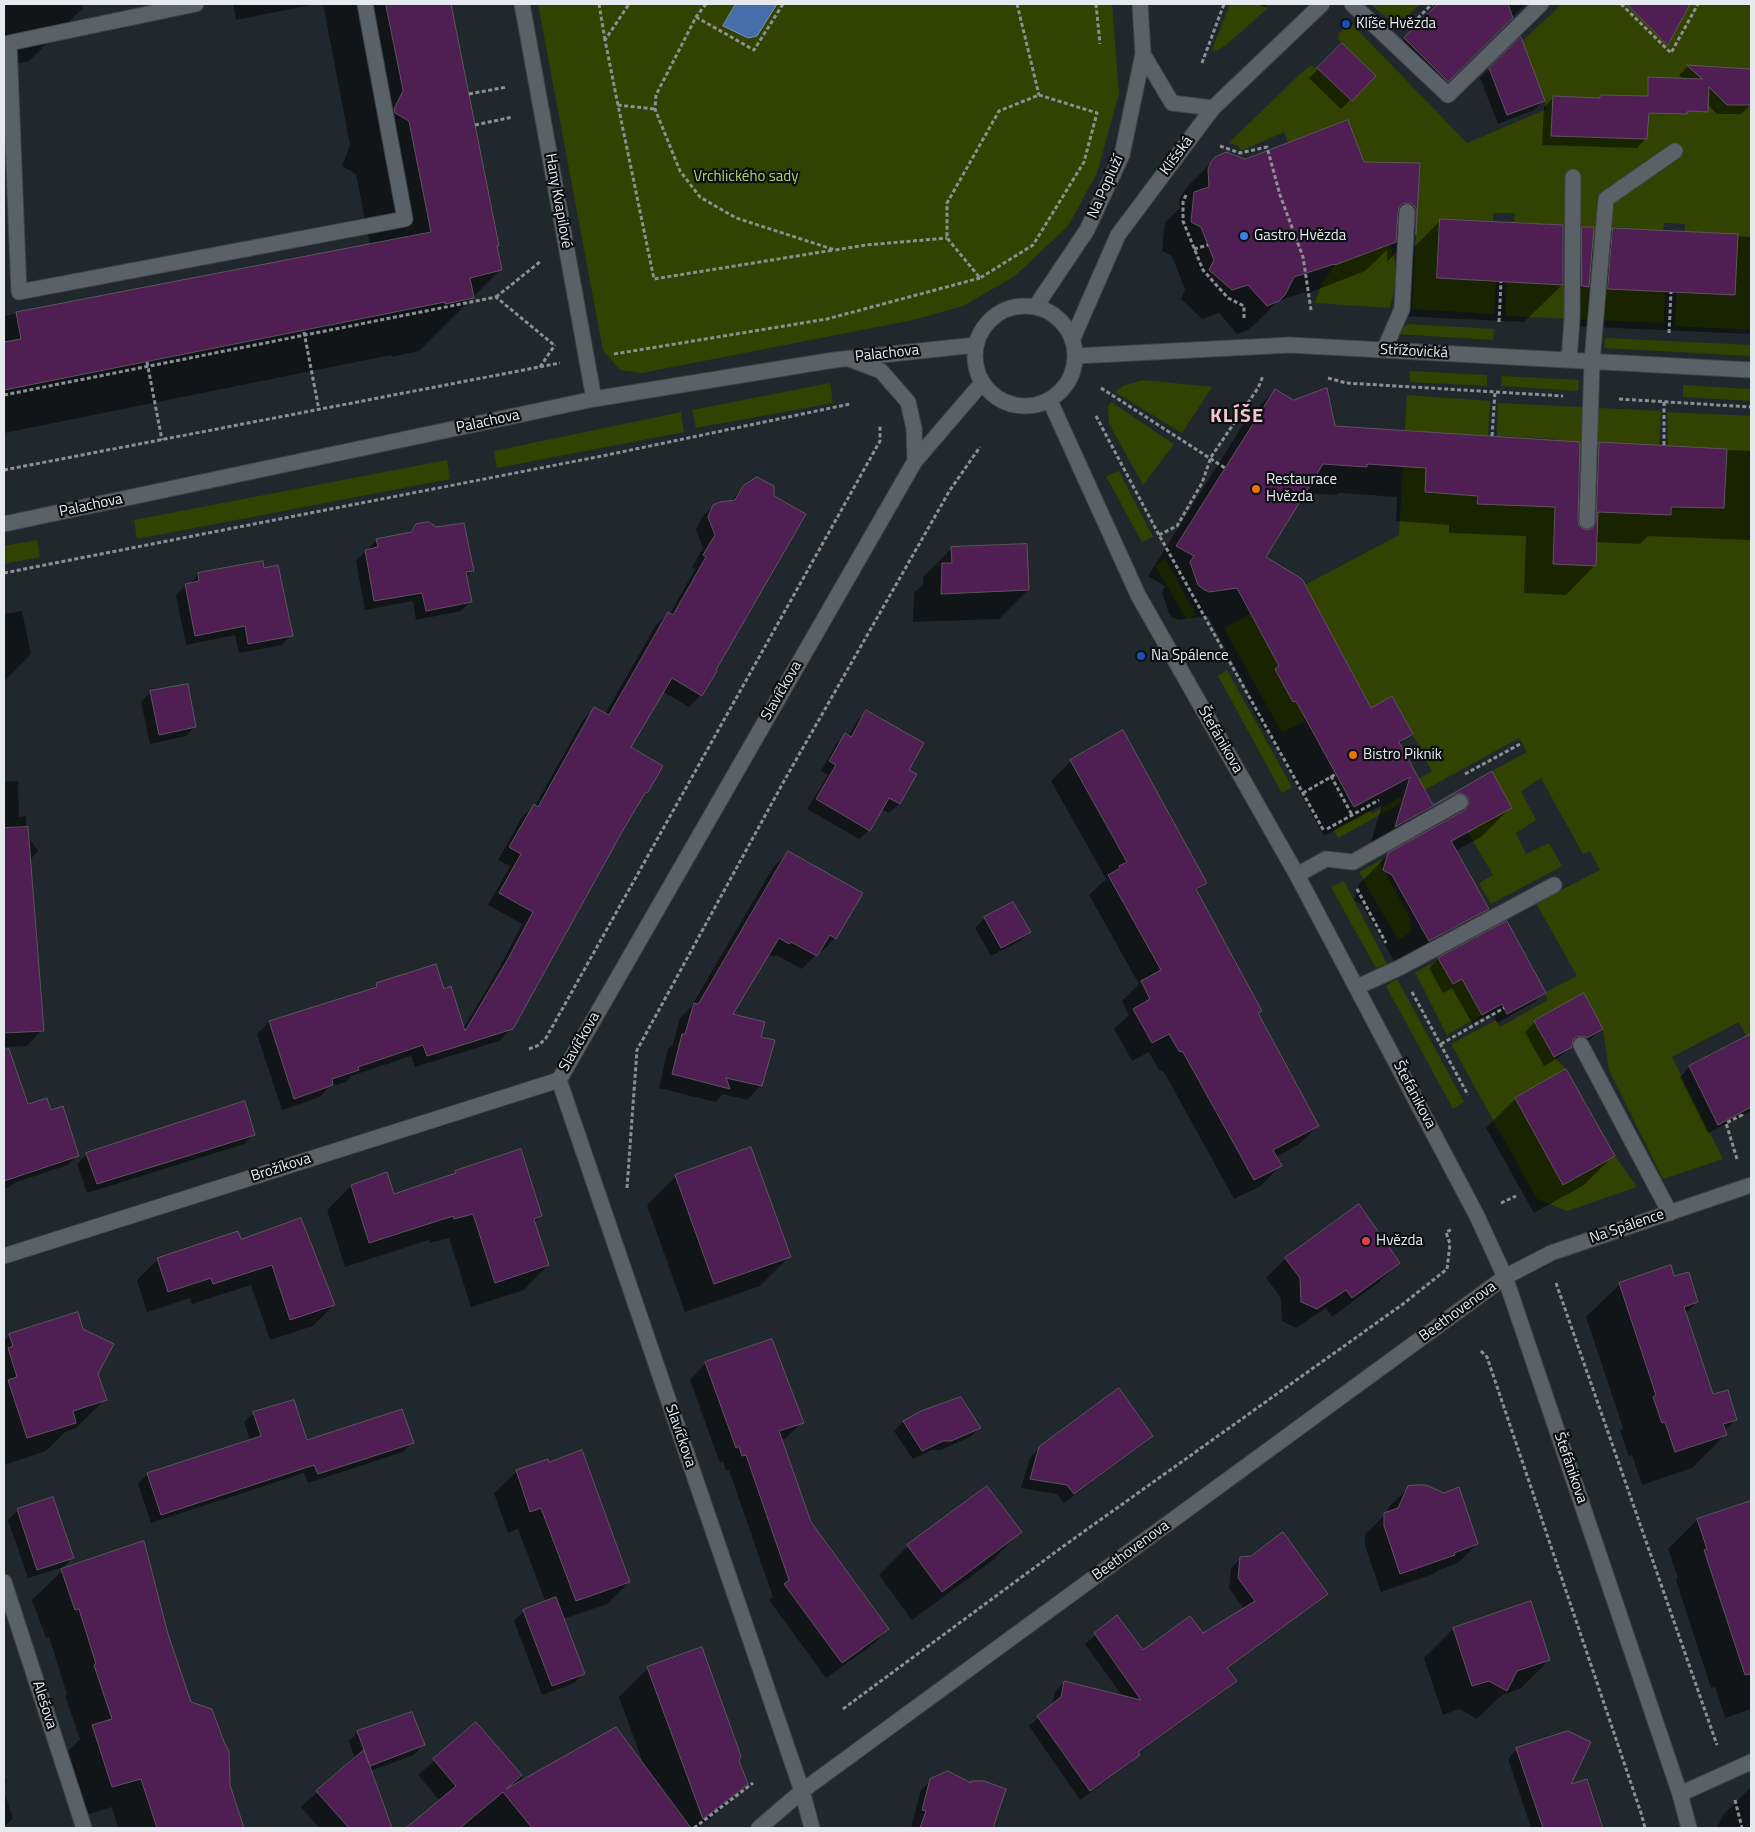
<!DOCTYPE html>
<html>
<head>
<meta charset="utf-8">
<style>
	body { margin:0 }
	#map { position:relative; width:1755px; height:1832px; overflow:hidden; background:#21282d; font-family:"Titillium Web",sans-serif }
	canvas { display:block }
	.frame { position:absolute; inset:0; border:5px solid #e6eaee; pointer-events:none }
</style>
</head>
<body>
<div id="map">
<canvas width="1755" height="1832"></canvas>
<div class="frame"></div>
</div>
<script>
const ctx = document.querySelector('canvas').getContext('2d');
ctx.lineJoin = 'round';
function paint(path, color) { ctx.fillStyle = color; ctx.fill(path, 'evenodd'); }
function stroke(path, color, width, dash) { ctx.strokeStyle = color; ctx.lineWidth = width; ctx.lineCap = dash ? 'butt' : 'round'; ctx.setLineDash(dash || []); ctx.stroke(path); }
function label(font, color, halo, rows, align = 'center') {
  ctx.font = font + ' "Titillium Web",sans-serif'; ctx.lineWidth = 4.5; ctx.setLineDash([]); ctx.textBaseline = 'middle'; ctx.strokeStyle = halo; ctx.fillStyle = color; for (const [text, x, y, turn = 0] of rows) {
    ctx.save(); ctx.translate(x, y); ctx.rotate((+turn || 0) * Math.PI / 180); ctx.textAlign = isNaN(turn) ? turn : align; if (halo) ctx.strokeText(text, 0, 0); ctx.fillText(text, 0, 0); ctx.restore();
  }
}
paint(new Path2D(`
	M538,4H1112L1119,94L1097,173L1068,226L1015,276L963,306L913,320L642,373L620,370L603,350Z
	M1230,4H1257L1268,8L1225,46L1215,51L1212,50Z
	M1370,4H1420L1397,26Z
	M1562,4H1627L1668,45L1690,4H1751V330L1675,326L1677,292L1735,294L1738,234L1685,232V224L1664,223L1663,231L1611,227L1607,288L1665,292L1664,323L1505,316L1507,282L1564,285L1567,225L1514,222L1515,213H1493V221L1440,219L1437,278L1496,282L1494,314L1412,309L1418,199L1368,174L1347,120L1288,143L1284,132L1241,151L1238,146L1229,143L1301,73L1310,66L1317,68L1352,101L1375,76L1338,39L1339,33L1351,23L1467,143L1547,109L1529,59L1518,45ZM1576,97L1600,98L1599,138L1551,136L1553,103Z
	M1389,245C1400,262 1395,289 1390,308L1315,303L1322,283L1335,265Z
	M1408,324L1494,329L1493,340L1397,334Z
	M1605,338L1751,345V356L1604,348Z
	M1410,371L1487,375V386L1410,382Z
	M1502,376L1579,380L1578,391L1501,386Z
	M1143,380L1212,387L1182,433L1115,392L1123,386Z
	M830,383L833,403L696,428L692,410Z
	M1683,385L1751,389V401L1683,397Z
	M1407,395L1490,401L1488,436L1428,432L1425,492L1478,496V504L1499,505L1500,497L1553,499L1556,439L1497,436L1498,403L1661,411L1659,446L1668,445L1667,412L1751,416V1045L1739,1022L1672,1057L1723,1159L1663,1179L1609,1070L1603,1029L1584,994L1533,1020L1553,1056L1566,1069L1515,1098L1563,1185L1615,1156L1637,1187L1567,1211L1537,1199L1451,1044L1496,1020L1500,1027L1548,1000L1544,993L1577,976L1536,903L1600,870L1590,851L1583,854L1541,778L1521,791L1536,820L1516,833L1526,854L1549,843L1562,866L1491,904L1479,883L1493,875L1468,832L1476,827L1492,771L1527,752L1519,738L1338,838L1334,830L1370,810L1372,814L1409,792L1407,786L1432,771L1392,697L1316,738L1306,720L1282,733L1224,628L1399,535ZM1554,528L1597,530L1596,566L1553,564Z
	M1111,402L1174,444L1143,485L1109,424L1108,407Z
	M681,412L684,432L497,468L494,451Z
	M447,460L450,479L137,539L134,520Z
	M1119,471L1153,537L1142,542L1106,476Z
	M37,540L40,557L4,564V546Z
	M1165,558L1196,615L1187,620L1155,566Z
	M1227,670L1292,787L1282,793L1218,676Z
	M1382,859L1381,865L1409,916L1412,931L1398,940L1359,872Z
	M1344,881L1387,964L1376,968L1331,887Z
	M1439,960L1453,984L1462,979L1482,1015L1447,1035L1415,972Z
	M1397,979L1464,1102L1453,1109L1386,986Z`), '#324201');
const water = new Path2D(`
	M736,4H777L757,36L748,38L723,26Z`);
paint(water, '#466ea8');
stroke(water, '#7693bd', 1);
paint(new Path2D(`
	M4,4H82L83,8L29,61L4,66Z
	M233,4H316L236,20Z
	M323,4H450L497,245L496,247L500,270L419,351L392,357L391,355L4,433V316L370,245L356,174L342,166L350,145Z
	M1255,4H1268L1265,7Z
	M1440,4H1526L1438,90L1395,48Z
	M1633,4H1689L1675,28L1666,37Z
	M1520,39L1543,101L1534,110L1498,124L1480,78Z
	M1342,45L1374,76L1341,109L1309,78Z
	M1688,66L1751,70L1750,105L1741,114H1717L1679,75Z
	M1554,97L1598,99L1601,97L1646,138L1637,148L1542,145L1544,107Z
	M1216,158L1245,160L1418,165L1415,234L1387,262V250L1365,271L1306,294L1305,292L1278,301L1255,324L1248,330L1237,334L1219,313L1202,319L1181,299L1185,290L1179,274L1172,256L1162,251L1165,222L1180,208L1179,199L1186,188Z
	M1441,220L1562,285L1524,322L1399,316L1403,258Z
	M1613,229L1751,237V334L1570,326L1575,267Z
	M1275,390L1334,427L1578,465L1599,444L1751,451V540L1648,536L1640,544L1596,542L1595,565L1566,595L1524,593L1526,536L1449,533V525L1396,521L1397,497L1339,493L1336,495L1304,493L1264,558L1371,710L1411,733L1399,745L1432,807L1491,773L1510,808L1481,837L1455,851L1487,909L1458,938L1399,970L1362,905L1354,900L1359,884L1389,854L1439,826L1431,822L1367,855L1382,805L1324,836L1266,730L1264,731L1247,699L1250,696L1208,616L1179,620L1173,618L1169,614L1162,592L1165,586L1148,576L1246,420ZM1477,825V828L1446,845L1445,843Z
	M744,487L701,695L689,707L662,691L630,748L647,791L641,797L512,1028L499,1041L415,1067L411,1056L351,1076L346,1082L329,1087L320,1097L282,1110L257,1034L269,1022L371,990L377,985L443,991L463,1029L497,972L522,924L488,905L510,866L498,860L522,817L535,806L583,720L595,708L605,714L656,625L668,613L670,614L695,569L692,567L703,548L696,530L701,518L713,506L730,502Z
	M416,525L473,570L466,577L471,601L461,611L416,620L413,601L365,610L356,561L377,540L407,534Z
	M952,548L1028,590L999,619L913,622L914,593L923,584V577Z
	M263,570L291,635L282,645L239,653L235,635L186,645L176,595L185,585L189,584L198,575Z
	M22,611L31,654L4,682V614Z
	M151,692L195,727L186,736L150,744L141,702Z
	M866,711L907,770L915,775L899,804L889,813L881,809L869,830L859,839L807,809L828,775L821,771L836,744L845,735L848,736L857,721Z
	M1071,761L1205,883L1196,892L1261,1011L1258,1014L1318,1126L1298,1145L1276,1157L1280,1166L1261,1186L1234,1199L1164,1072L1159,1070L1149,1052L1132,1061L1114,1029L1129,1015L1122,1001L1139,984L1089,895L1106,879L1051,781Z
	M18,781L19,817L26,816V834L38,851L29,861L42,1030L27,1046L4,1047V782Z
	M788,852L861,893L835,938L821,952L819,951L802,969L776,955L774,957L768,954L731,1014L760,1038L761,1085L747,1100L723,1094L715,1102L659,1088L668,1049L673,1045L680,1018L691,1007L774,866Z
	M985,918L1029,932L1020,941L991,956L975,928Z
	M1439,959L1544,993L1535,1002L1497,1023L1492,1013L1472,1023L1452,988L1443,993L1429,968Z
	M1583,995L1602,1029L1592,1038L1577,1047L1571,1044L1561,1056L1544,1066L1525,1032L1535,1022Z
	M1743,1039L1751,1053V1111L1708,1133L1680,1077L1689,1067Z
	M1566,1071L1613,1156L1584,1185L1534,1213L1486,1128L1515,1099Z
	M25,1100L27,1106L51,1111L77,1156L68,1165L14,1183L10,1187L4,1189V1105Z
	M254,1134L244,1144L87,1193L77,1164L87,1154Z
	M456,1172L541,1216L534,1223L548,1265L524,1290L471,1307L449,1238L430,1243L429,1240L345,1267L327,1210L351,1186L393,1196L451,1176Z
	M676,1176L789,1257L760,1286L685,1312L647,1205Z
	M240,1240L334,1305L313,1326L270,1340L251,1285L192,1304L190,1298L147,1312L137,1280L158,1259Z
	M1286,1258L1399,1263L1379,1282L1332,1317L1326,1308L1296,1328L1282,1321L1281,1298L1266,1278Z
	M1674,1278L1697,1302L1685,1314L1712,1396L1736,1419L1724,1431L1725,1435L1692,1468L1642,1485L1632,1455L1629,1456L1620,1431L1623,1428L1586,1317L1620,1284Z
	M10,1335L97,1374L105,1399L76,1428L65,1432L46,1451L4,1465V1341Z
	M706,1363L802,1422L786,1438L781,1440L810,1523L888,1629L872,1645L826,1678L769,1600L773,1597L729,1470L726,1471L723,1461L720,1463L690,1380Z
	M922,1412L980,1428L970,1437L941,1450H932L913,1459L894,1431L903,1422Z
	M254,1413L306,1442H412L403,1452L308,1483L304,1473L151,1523L138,1483L148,1474L250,1440L244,1422Z
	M1152,1436L1142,1445L1064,1503L1057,1494L1021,1488L1030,1458L1039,1448Z
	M517,1471L629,1582L607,1604L563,1619L584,1673L574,1683L542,1695L514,1621L524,1611L546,1603L518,1529L508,1533L494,1493Z
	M1409,1487L1477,1544L1458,1563L1439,1570L1434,1574L1381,1592L1365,1546V1534L1386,1514L1389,1507Z
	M1748,1504L1751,1513V1709L1725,1718L1715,1687L1711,1688L1676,1580L1678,1578L1668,1549L1697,1520Z
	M18,1510L73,1557L63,1567L28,1578L8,1520Z
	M1020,1532L992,1561L912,1620L879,1575L908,1546Z
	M1241,1558L1326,1594L1317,1603L1226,1669L1235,1681L1226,1690L1137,1754L1138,1755L1129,1764L1080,1800L1029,1726L1052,1706L1055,1692L1064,1682L1123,1697L1085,1644L1117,1617L1142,1651L1203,1635L1244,1609L1229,1588L1231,1568Z
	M62,1571L167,1634L190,1703L229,1785L243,1828H118L112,1807L82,1816L63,1756L80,1739L65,1696L67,1694L49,1637L46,1638L32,1600Z
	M1531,1603L1549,1660L1520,1689L1502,1695L1477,1719L1459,1709L1443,1715L1424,1658L1453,1629Z
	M648,1668L737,1761L746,1784L717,1813L697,1828H407L440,1801L418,1775L476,1724L524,1780L644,1766L619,1697Z
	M358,1732L423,1745L414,1755L370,1771L391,1828H320L301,1807L355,1759L349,1741Z
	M1517,1749L1568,1786L1588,1780L1604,1828H1531L1508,1759Z
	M4,1774L7,1782L4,1785Z
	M931,1780L1005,1789L992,1828H911L921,1790Z
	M1751,1787V1828H1717L1723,1815Z
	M4,1791L13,1818L4,1827Z`), '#0007');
const building = new Path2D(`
	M386,4H451L499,246H497L502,270L470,278L474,298L445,304V302L4,390V342L21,339L16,312L431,232L409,121L395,113L394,109L403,91Z
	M1438,4H1508L1513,18L1448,82L1404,38Z
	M1627,4H1690L1668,45Z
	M1521,37L1545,101L1507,115L1489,68Z
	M1342,43L1376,76L1352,101L1317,68Z
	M1687,65L1751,69V105H1727L1709,87L1708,112L1688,111L1687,114L1649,113L1647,139L1551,136L1553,96L1600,98V95L1648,96V77L1702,79Z
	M1348,120L1364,162L1420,163L1416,235V208L1412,204L1403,203L1399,207L1398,212L1396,242L1335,265L1334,264L1294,277L1285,295L1279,301L1267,306L1248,285L1232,290L1209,270L1214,260L1208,245L1201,227L1191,222L1194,192L1209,187L1208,169L1211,162L1215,157L1226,152L1245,159Z
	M1440,219L1563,225V285L1437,278Z
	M1582,227H1594L1589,287L1582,286Z
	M1613,228L1738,234L1735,295L1608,289Z
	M1327,388L1335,426L1580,442L1578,521L1579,526L1586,530L1592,529L1596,521L1599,442L1727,449L1724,508L1671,507V515L1598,512L1596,566L1553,564L1555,507L1477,504L1478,496L1425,492L1426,468L1367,464V467L1323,464L1266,557L1302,579L1371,708L1392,696L1413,734L1399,742L1433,805L1492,771L1512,808L1451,841L1489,909L1429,941L1392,875L1383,870L1388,853L1465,810L1469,803L1468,797L1461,793L1455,794L1395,827L1410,777L1354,807L1296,701L1293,702L1275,669L1279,666L1237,588L1209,592L1203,589L1198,585L1190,562L1194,556L1176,546L1275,389L1293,400Z
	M757,477L774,486V496L806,514L716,670L717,671L702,696L672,678L631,747L663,766L648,792L645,793L622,832L513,1029L427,1056L423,1045L358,1067L359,1070L332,1079L333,1085L294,1099L269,1021L377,987L376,983L436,964L444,989L451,986L465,1031L508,959L533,912L499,893L521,854L509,847L534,804L538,807L594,707L609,715L668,612L673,615L706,557L703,555L715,535L708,517L713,505L720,502L735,500L743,486Z
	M429,522L436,527L464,523L474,571L466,572L472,602L426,611L422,593L374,601L365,550L378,547L376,539L411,532L416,524Z
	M1027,544L1029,590L941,594L942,563H952L951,547Z
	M263,561L264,568L278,565L293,636L248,644L245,626L195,636L185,584L199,581L198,573Z
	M188,684L196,727L159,735L150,691Z
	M866,710L924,743L909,770L917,774L900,804L889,798L870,831L816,799L836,765L829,761L845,733L851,737Z
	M1123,730L1207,883L1196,889L1262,1011L1258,1013L1319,1126L1273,1150L1282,1166L1254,1180L1183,1052L1179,1051L1169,1034L1152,1043L1133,1009L1150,999L1141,981L1161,970L1108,875L1120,868L1119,866L1127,862L1070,760Z
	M28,827L44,1031L4,1033V828Z
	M788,851L863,893L836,939L830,935L817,956L791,942L789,944L779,938L733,1014L765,1022L761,1037L775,1040L762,1086L726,1078L730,1089L672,1074L682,1034H685L694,1003L698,1004Z
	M1013,902L1031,932L1001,948L984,917Z
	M1507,921L1546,993L1507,1014L1502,1004L1482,1015L1462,979L1453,984L1438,958Z
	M1584,993L1603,1029L1587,1038L1582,1036L1576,1037L1573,1040L1572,1047L1554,1057L1534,1021Z
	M1751,1034V1107L1718,1125L1689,1066Z
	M9,1049L28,1104L47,1098L51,1110L63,1106L79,1156L4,1181V1050Z
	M1566,1069L1615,1156L1563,1185L1515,1098Z
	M245,1101L255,1135L97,1184L86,1153Z
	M751,1147L791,1257L714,1284L675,1175Z
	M521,1149L542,1216L534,1219L549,1265L495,1283L473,1214L454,1219L453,1216L369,1243L351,1185L387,1172L394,1194L456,1173L455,1171Z
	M1359,1204L1400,1263L1352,1298L1346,1290L1317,1309L1301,1302L1300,1278L1285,1258Z
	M301,1218L335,1305L290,1320L272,1265L213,1284L211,1278L168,1292L157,1258L238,1231L241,1239Z
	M1671,1265L1674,1276L1689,1272L1698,1302L1684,1307L1713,1394L1728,1390L1737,1420L1723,1424L1727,1435L1675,1452L1665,1422L1662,1423L1653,1397L1656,1395L1619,1283Z
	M78,1312L83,1329L114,1344L98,1374L107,1400L73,1411L76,1423L27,1438L8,1380L17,1377L8,1348L13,1346L9,1334Z
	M772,1339L804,1423L779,1431L811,1522L889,1629L842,1663L784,1584L789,1580L746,1455L742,1456L739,1446L736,1448L705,1362Z
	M1119,1388L1153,1436L1074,1494L1067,1485L1030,1479L1039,1447Z
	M961,1397L981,1428L951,1441H943L922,1451L903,1421L921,1411Z
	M294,1400L307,1440L402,1409L414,1443L318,1474L314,1465L161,1515L147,1473L261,1436L253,1412Z
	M582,1450L630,1582L576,1601L541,1508L530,1512L516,1470L548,1459L549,1462Z
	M1417,1485H1426L1444,1493L1459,1487L1478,1544L1454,1553L1455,1555L1400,1574L1384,1526V1513L1398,1508L1408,1486Z
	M987,1486L1022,1532L942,1592L907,1545Z
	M53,1497L74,1558L37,1570L17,1509Z
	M1751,1501V1674L1745,1675L1704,1550L1707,1549L1697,1519Z
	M1283,1532L1328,1594L1227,1668L1237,1681L1138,1752L1140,1755L1090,1791L1037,1716L1061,1697L1064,1681L1141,1700L1094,1633L1117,1615L1143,1650L1190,1616L1203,1633L1255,1601L1238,1578L1240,1557L1251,1556Z
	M144,1541L168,1634L191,1702L212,1709L224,1742L229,1751L230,1785L244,1828H157L141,1779L112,1787L92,1725L112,1719L94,1665L96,1664L79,1609L75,1610L61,1569Z
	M556,1597L585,1674L552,1686L523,1610Z
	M1531,1601L1550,1660L1517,1671L1507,1691L1489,1681L1472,1686L1453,1628Z
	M702,1647L741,1756L739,1761L748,1784L703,1819L647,1667Z
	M412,1712L425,1745L370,1766L357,1731Z
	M476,1722L522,1775L506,1789L616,1727L691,1828H532L503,1792L460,1828H406L456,1786L433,1759Z
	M1568,1731L1591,1742L1571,1784L1587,1779L1603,1828H1543L1516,1748Z
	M364,1750L392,1828H349L316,1791Z
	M948,1771L971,1783V1781H984L1006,1789L993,1828H920L926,1811L922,1810L930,1779Z`);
paint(building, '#4f1f53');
stroke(building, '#5b555c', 1);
const minor = new Path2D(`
	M196,4L9,43L19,292L405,219L365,4
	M522,4L594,399
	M1352,4L1448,95L1541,4
	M1143,54L1172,103L1213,108
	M975 356a50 50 0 1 1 100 0a50 50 0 1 1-100 0Z
	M1036,306L1087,230L1122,155L1143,54L1140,4
	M1073,338L1118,235L1213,108L1322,4
	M1384,350L1402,309L1407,212
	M1076,356L1290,345L1751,370
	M849,359L881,371L908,402L914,428L915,461
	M1569,360L1572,319L1573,177
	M1050,401L1138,595L1297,875L1477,1216L1505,1277L1680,1794L1689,1828
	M1587,521L1592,361L1606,199L1675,151
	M4,524L594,399L834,360L976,345
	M1297,875L1326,859L1353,862L1460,802
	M1357,987L1399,968L1554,885
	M1581,1045L1670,1213
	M4,1256L559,1080
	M4,1582L84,1828
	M1680,1794L1751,1762
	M759,1828L802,1791L1505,1277L1551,1253L1751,1185
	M812,1828L802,1791L559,1080L915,461L982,383`);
stroke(minor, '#3f4549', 17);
stroke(new Path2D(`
	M599,4L605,40
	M706,4L696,17L656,95L655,109L680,171L700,197L736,218L835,250L866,245L947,238
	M1017,4L1039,95
	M1096,4L1100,44
	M1621,4L1671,53L1698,4
	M696,17L754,50L783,4
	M1413,23L1432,4
	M1202,63L1224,4
	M469,94L507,87
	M1039,95L1097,113L1084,162L1033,245L980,278L947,238V203L999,111Z
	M618,105L605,40L629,4
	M654,109L618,105L654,279L834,250
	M475,125L513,117
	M1220,146L1240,153L1267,147L1280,195L1303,257L1311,310
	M1186,195L1183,202V221L1203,270L1228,298L1244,306V320
	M1194,249L1208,245
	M496,297L541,261
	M1499,322L1501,282
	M304,332L319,410
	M1669,333L1671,292
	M614,354L827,319L980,278
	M147,362L162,440
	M540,367L555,345
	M1328,378L1346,383L1563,396
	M1101,388L1225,468
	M4,395L496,297L554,345
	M1619,399L1751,407
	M1096,416L1159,535L1324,831
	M1492,436L1495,392
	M1664,445V402
	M4,470L560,363
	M1159,535L1177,526L1202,483L1211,457L1258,388L1263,376
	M4,573L607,455L850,404
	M1465,774L1522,743
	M1331,776L1352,815
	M1303,793L1336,774
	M1327,829L1379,800
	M1357,889L1386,943
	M1412,992L1468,1095
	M1441,1044L1504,1008
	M529,1049L539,1045L546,1038L880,441V425
	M1737,1159L1726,1123L1742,1115L1741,1113
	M627,1188L637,1050L784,781L950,490L980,447
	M1501,1203L1516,1196
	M1556,1283L1717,1745
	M1481,1351L1487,1357L1641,1813L1645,1828
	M843,1709L1065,1545L1403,1304L1447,1269L1450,1244L1446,1232L1453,1229
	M1735,1800L1742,1828
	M694,1828L753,1783`), '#8b9095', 3, [4, 2.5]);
stroke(minor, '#5a6268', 15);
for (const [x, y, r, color] of [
	[1346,24,5,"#1a4fb4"],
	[1244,236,5,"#3f7fe0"],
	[1256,489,5,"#e8710a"],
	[1141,656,5,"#1a4fb4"],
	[1353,755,5,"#e8710a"],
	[1366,1241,5,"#e0444e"]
]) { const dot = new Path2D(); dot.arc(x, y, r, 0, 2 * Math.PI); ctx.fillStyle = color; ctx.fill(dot); stroke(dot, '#0d1013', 2); }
label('15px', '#e6eaee', '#0d1013', [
	["Klíše Hvězda",1356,24],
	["Gastro Hvězda",1254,236],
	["Restaurace",1266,480],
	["Hvězda",1266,497],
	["Na Spálence",1151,656],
	["Bistro Piknik",1363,755],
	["Hvězda",1376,1241]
], 'left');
label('15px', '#e6eaee', '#0d1013', [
	["Klíšská",1177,156,-53],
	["Na Popluží",1106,187,-66],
	["Hany Kvapilové",558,201,80],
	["Střížovická",1414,352,3],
	["Palachova",887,354,-6],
	["Palachova",488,422,-12],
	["Palachova",91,506,-12],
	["Slavíčkova",782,691,-60],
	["Štefánikova",1220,740,60],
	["Slavíčkova",580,1042,-60],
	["Štefánikova",1414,1095,62],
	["Brožíkova",281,1168,-18],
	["Na Spálence",1627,1227,-19],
	["Beethovenova",1458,1312,-36],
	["Slavíčkova",680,1436,71],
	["Štefánikova",1570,1468,71],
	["Beethovenova",1131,1551,-36],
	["Alešova",44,1705,72]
]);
label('15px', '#b3d26d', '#0d1013', [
	["Vrchlického sady",746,177]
]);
ctx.letterSpacing = '1px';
label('bold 20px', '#f8c4cb', '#0d1013', [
	["KLÍŠE",1237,417]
]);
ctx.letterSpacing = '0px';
</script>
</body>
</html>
